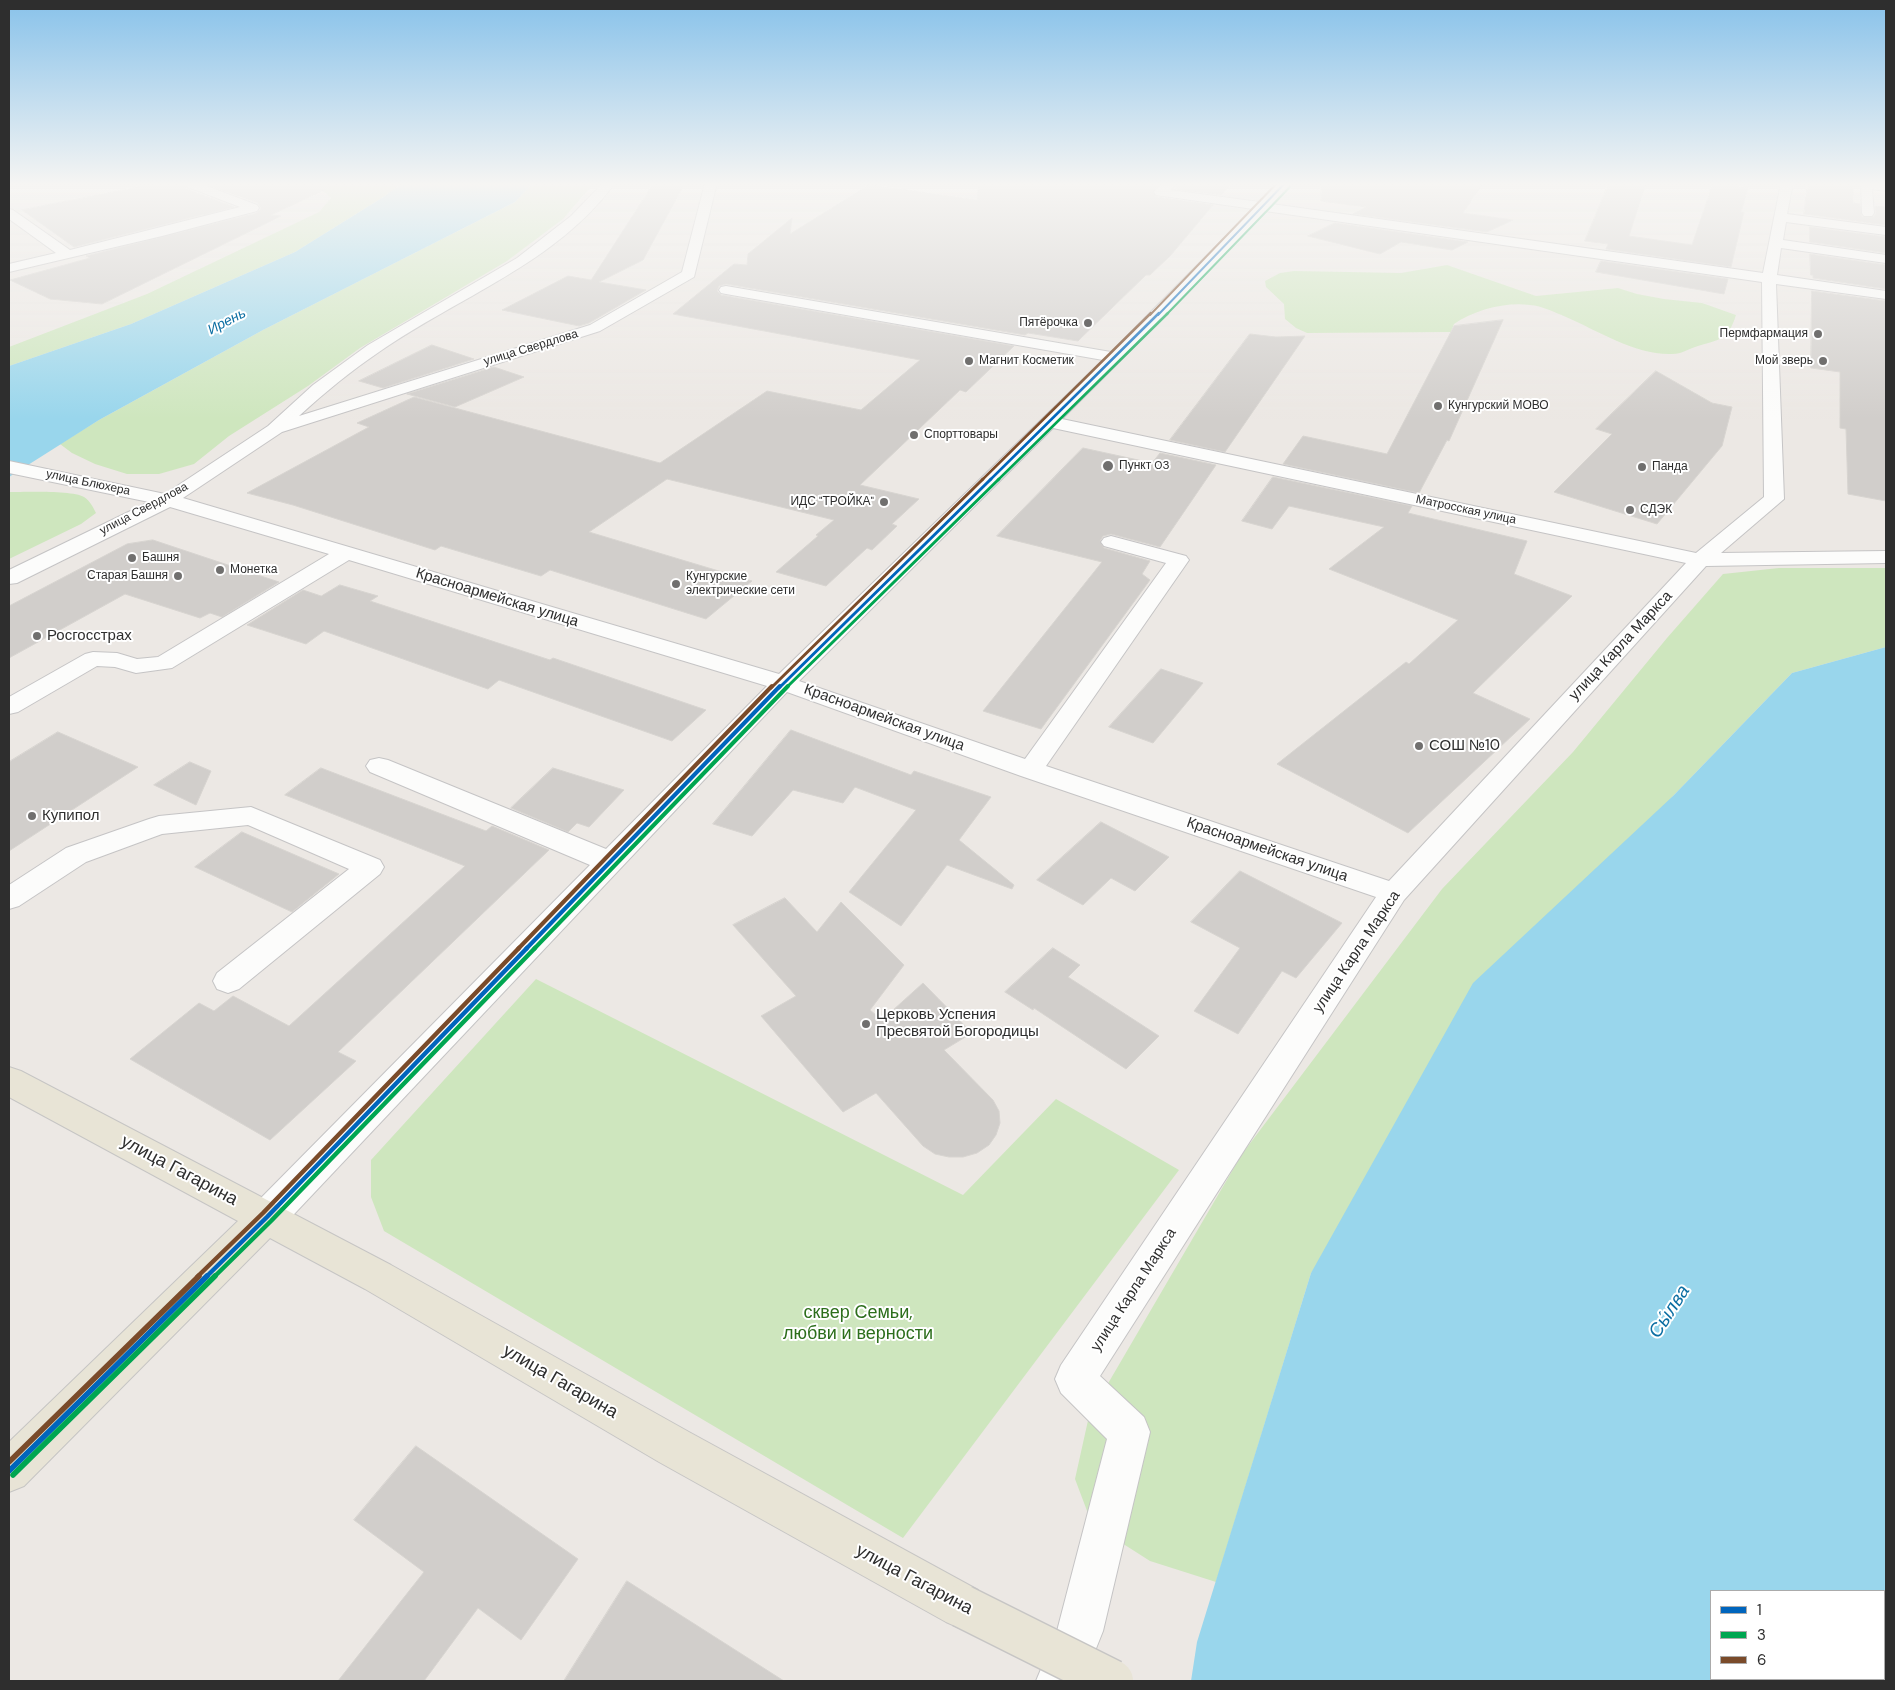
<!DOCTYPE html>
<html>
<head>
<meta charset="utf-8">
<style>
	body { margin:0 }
	#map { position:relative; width:1895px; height:1690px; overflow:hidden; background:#ece8e4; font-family:"DM Sans",sans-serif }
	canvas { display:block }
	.frame { position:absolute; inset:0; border:10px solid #2e2e2e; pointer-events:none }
	.legend { position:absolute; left:1710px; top:1590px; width:175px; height:90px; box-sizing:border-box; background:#fff; border:1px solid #ababab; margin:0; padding:6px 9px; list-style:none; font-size:15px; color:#2e2e2e }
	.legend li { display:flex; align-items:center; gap:10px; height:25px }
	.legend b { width:25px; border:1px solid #ababab }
</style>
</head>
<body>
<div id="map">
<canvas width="1895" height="1690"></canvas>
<div class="frame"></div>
<ul class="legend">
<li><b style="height:6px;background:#0065bd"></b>1</li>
<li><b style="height:6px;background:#00a651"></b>3</li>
<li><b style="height:6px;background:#7a4b2a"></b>6</li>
</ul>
</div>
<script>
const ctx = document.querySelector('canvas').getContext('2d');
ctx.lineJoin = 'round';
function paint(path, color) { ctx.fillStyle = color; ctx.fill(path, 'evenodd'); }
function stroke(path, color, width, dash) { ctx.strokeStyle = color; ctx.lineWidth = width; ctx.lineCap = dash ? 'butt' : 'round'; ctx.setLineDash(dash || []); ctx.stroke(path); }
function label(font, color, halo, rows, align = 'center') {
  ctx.font = font + ' "DM Sans",sans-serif'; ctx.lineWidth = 4; ctx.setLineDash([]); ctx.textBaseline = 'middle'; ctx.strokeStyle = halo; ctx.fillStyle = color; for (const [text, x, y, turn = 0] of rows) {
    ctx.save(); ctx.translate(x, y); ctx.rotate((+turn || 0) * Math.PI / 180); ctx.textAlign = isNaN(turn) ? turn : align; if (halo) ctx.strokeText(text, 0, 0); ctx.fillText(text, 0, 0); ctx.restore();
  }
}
paint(new Path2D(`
	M331,183H402L385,196L295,252L131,324L9,366V347L147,294L319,212L331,198L323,191Z
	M533,183H594L563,219L507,261L360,348L308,386L229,436L194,464L159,474H127L95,464L72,453L60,444L99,420L263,330L515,202Z
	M1447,265L1536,296L1618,288L1637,294L1664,299L1702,303L1736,315C1728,340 1721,339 1698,346C1687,349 1682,355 1669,354C1634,354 1598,331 1566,317C1554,312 1542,306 1530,305C1504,302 1475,310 1454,324L1451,332L1307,333L1296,328L1285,319L1284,304L1266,287L1265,281L1280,273L1294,271L1401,273Z
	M9,492C25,492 72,490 84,497C90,501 93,507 96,513L81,524L9,559Z
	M1779,568H1886V647L1792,673L1673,796L1311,1273L1216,1582L1150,1561L1092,1524L1075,1479L1089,1416L1242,1154L1442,889L1573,752L1667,638L1723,574Z
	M536,979L963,1195L1056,1099L1179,1170L903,1538L384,1231L371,1197V1160Z`), '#cee6be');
paint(new Path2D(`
	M402,183H533L515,202L263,330L99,420L9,477V366L131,324L295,252L385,196Z
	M1886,647V1681H1191L1197,1642L1311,1273L1473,983L1673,796L1792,673ZM1711,1591H1884V1679H1711Z`), '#99d6ec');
const building = new Path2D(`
	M159,183H181L184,188L234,207L74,247L22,210Z
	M203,183H339L271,215L281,216L102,304L50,299L10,280L90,258L86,256L257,213L261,209L258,203Z
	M654,183H685L643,260L599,282L646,290L589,323L579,326L502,310L568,276L591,280Z
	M979,183H1163L1153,191L1156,197L1213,205L1171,255L1150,275H1146L1078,341L1028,333L1025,335L726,284L719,286L717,291L721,295L1014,346L966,392L960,390L860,485L919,499L892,524L897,526L872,550L867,548L826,586L776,572L818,536L816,535L834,520L667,479L589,532L752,581L706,619L550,570L541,576L441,546L435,550L293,505L247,493L369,427L357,423L414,397L660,463L767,391L861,410L920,360L673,314L734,264L747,265L748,254L792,218L790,234L869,185L977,200Z
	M1179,183H1232L1221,195L1174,189Z
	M1322,183H1483L1463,213L1513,220L1487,232L1353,214L1366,207L1321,201Z
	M1609,183H1646L1629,236L1692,245L1713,183L1748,188L1741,212H1744L1731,267L1606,249L1608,244L1585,241Z
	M1808,183H1853V203L1860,204L1862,217H1874L1876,213L1875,206L1886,207V225L1804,214Z
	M1335,223L1468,242L1452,250L1401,242L1380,254L1308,236Z
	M1810,227L1886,237V253L1810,242Z
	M1810,254L1886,265V289L1813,278V275H1811Z
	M1601,261L1728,279L1724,294L1596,272Z
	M1812,291L1886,301V501L1848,494L1846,429L1840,428V372L1811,368Z
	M1503,320L1449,441L1447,440L1419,493L1283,464L1303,436L1387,454L1454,326Z
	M1250,334L1276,337L1305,336L1225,452L1170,440Z
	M432,345L474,359L383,388L359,381Z
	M494,367L524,377L455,407L407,394Z
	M1656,371L1712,403L1732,407L1722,446L1657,524L1554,492L1612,434L1596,429Z
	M1083,448L1152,463L1160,453L1216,465L1160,547L1111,534L1103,536L1100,541L1104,548L1150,561L1142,574L1150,580L1041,729L983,711L1102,562L997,536Z
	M1273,477L1412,506L1408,513L1527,541L1514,574L1572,596L1473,693L1530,719L1408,833L1277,764L1406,662L1409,664L1458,620L1329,569L1384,527L1289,506L1272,529L1242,521Z
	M153,540L279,582L222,617L210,613L200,618L125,594L9,658V606L127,544Z
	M340,585L378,596L370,601L550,660L553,658L706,710L672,741L499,680L488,689L324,631L306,644L247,625L303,590L321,596Z
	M1161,669L1203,683L1153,743L1109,727Z
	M791,730L911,775L914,771L991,797L959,840L1014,885L1012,889L947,865L901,926L849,892L916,810L855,787L843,803L793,790L752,836L713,824Z
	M58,732L138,767L9,851V762Z
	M190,762L211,771L196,805L154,785Z
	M321,768L486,831L492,826L549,850L338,1052L356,1061L270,1140L130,1059L199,1003L214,1011L233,996L289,1026L465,866L285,795Z
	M553,768L624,790L589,827L577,823L568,832L511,808Z
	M1101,822L1169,857L1135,891L1111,878L1083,905L1037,880Z
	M242,832L339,874L292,912L195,867Z
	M1240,871L1342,923L1296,978L1282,971L1238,1034L1194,1011L1240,948L1191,922Z
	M785,898L817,932L841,902L904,965L870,1010L882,1020L923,983L972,1033L944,1050L993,1100L999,1111L1000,1123L996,1135L989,1145L977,1153L963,1157H949L935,1154L923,1146L876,1093L843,1112L761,1016L796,996L733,925Z
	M1053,948L1080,965L1068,977L1159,1036L1126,1069L1034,1008L1033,1010L1005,992Z
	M416,1446L578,1559L521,1640L478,1608L424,1681H338L424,1572L354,1520Z
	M627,1581L784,1681H564Z`);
paint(building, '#d1cecb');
stroke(building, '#d7d4d0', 1);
const minor = new Path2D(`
	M183,183H199L257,205L259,208L257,211L162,236L9,272V264L56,253L9,219V209L13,210L70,250L240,207L185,186Z
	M603,183H615C557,263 458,297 379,352C351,371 324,393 299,416L590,325L682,272L705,183H717L694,277L600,331L282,432L183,498L779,674L1103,360L726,294L721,293L719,290L721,287L726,286L1111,352L1253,209L1156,195L1154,192C1161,183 1166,183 1177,183L1170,190L1260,202L1279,183H1291L1272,204L1763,273L1781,183H1793L1787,214L1886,227V235L1786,222L1783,240L1886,255V263L1781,248L1777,275L1886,291V299L1776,284L1784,499L1721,553L1886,551V563L1706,566L1404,900L1100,1376L1144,1417L1150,1432L1103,1631L1083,1681H1036L1057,1631L1107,1439L1061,1393L1055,1379L1061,1365L1376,897L1021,776L787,692L280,1229L267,1233L254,1229L249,1217L254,1205L590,865L370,772L366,766L370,760L379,758L388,760L606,849L767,686L349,560L172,668L136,673L115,667L97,666L18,712L9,714V697L85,654L93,652L117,653L137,659L158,657L329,554L170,507L17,583L9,584V570L149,502L9,473V461L165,494L268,426L313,385L368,345L517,258L571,216ZM1265,211L1762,282L1764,497L1696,553L1062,419L1177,304ZM1053,428L1686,563L1389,881L1046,766L1189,560L1186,556L1111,536L1104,538L1101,542L1104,546L1166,563L1025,759L799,681Z
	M1861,183H1886V191L1872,189L1874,213L1872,216H1864L1862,213Z
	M251,807L380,860L384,867L380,874L239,989L228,993L217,989L213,981L217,973L349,869L248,825L162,834L86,862L19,906L9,909V885L66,848L149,819L159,816Z`);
const major = new Path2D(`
	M9,1067L21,1071L391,1265L689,1432L978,1590L985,1606L978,1622L962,1629L946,1622L659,1462L365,1289L270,1238L24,1486L9,1492V1442L238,1221L9,1097Z`);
stroke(minor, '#c5c4c5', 2);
stroke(major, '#c6c5c4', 2);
paint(minor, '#fcfcfb');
paint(major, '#e8e4d6');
const majorBridge = new Path2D(`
	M962,1606L1112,1681`);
stroke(majorBridge, '#c6c5c4', 45, []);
stroke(majorBridge, '#e8e4d6', 42);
stroke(new Path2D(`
	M1158,315L1285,183`), '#0065bd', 2);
stroke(new Path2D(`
	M990,480L1159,313`), '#0065bd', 2.5);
stroke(new Path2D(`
	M779,688L991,479`), '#0065bd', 3);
stroke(new Path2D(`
	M526,949L780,686`), '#0065bd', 4);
stroke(new Path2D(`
	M206,1277L267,1217L527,948`), '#0065bd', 4.5);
stroke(new Path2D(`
	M9,1471L207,1276`), '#0065bd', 5.5);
stroke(new Path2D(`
	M1166,315L1290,187`), '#00a651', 2);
stroke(new Path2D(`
	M998,480L1168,313`), '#00a651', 2.5);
stroke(new Path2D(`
	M786,688L999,479`), '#00a651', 3);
stroke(new Path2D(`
	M534,949L788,686`), '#00a651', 4);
stroke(new Path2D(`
	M214,1277L271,1221L535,948`), '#00a651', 4.5);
stroke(new Path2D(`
	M13,1475L215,1276`), '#00a651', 5.5);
stroke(new Path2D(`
	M1150,315L1277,183`), '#7a4b2a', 2);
stroke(new Path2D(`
	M982,480L1151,313`), '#7a4b2a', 2.5);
stroke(new Path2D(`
	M771,688L983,479`), '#7a4b2a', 3);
stroke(new Path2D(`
	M518,949L772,686`), '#7a4b2a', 4);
stroke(new Path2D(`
	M197,1277L263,1213L519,948`), '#7a4b2a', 4.5);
stroke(new Path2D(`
	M9,1462L199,1276`), '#7a4b2a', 5.5);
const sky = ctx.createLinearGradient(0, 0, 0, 419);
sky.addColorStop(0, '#88c2ea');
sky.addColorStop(0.44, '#f6f5f3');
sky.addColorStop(1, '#f6f5f300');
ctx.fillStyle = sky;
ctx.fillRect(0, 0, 1895, 419);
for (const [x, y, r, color] of [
	[1088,323,5,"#706f6e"],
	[1818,334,5,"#706f6e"],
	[969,361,5,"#706f6e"],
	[1823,361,5,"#706f6e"],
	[1438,406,5,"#706f6e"],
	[914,435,5,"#706f6e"],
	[1108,466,6,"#706f6e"],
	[1642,467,5,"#706f6e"],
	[884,502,5,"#706f6e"],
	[1630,510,5,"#706f6e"],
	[132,558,5,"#706f6e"],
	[220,570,5,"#706f6e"],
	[178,576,5,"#706f6e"],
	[676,584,5,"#706f6e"],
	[37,636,5,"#706f6e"],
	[1419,746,5,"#706f6e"],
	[32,816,5,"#706f6e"],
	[866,1024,5,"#706f6e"]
]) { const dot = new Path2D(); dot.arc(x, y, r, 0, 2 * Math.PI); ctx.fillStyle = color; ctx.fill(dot); stroke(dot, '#fff', 2); }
label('12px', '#2e2e2e', '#fff', [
	["Пятёрочка",1078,323,"right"],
	["Пермфармация",1808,334,"right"],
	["Магнит Косметик",979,361],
	["Мой зверь",1813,361,"right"],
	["Кунгурский МОВО",1448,406],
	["Спорттовары",924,435],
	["Пункт 03",1119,466],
	["Панда",1652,467],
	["ИДС \"ТРОЙКА\"",874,502,"right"],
	["СДЭК",1640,510],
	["Башня",142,558],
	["Монетка",230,570],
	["Старая Башня",168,576,"right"],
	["Кунгурские",686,577],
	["электрические сети",686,591]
], 'left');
label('12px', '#2e2e2e', '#fff', [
	["улица Свердлова",531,348,-17],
	["улица Блюхера",88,483,12],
	["улица Свердлова",144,509,-28],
	["Матросская улица",1466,510,12]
]);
label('italic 14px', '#0d6fa3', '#fff', [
	["Ирень",227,322,-28]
]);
label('15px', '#2e2e2e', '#fff', [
	["Красноармейская улица",497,598,17],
	["улица Карла Маркса",1621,646,-47],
	["Красноармейская улица",884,718,20],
	["Красноармейская улица",1267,850,19],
	["улица Карла Маркса",1357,952,-56],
	["улица Карла Маркса",1134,1290,-57]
]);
label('15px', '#2e2e2e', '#fff', [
	["Росгосстрах",47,636],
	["СОШ №10",1429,746],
	["Купипол",42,816],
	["Церковь Успения",876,1015],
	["Пресвятой Богородицы",876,1032]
], 'left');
label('18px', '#2e2e2e', '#fff', [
	["улица Гагарина",179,1171,28],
	["улица Гагарина",560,1382,30],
	["улица Гагарина",914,1580,28]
]);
label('18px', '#2c6e1b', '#fff', [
	["сквер Семьи,",858,1313],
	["любви и верности",858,1334]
]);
label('italic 19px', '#0d6fa3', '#fff', [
	["Сы́лва",1670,1312,-57]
]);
</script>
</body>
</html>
